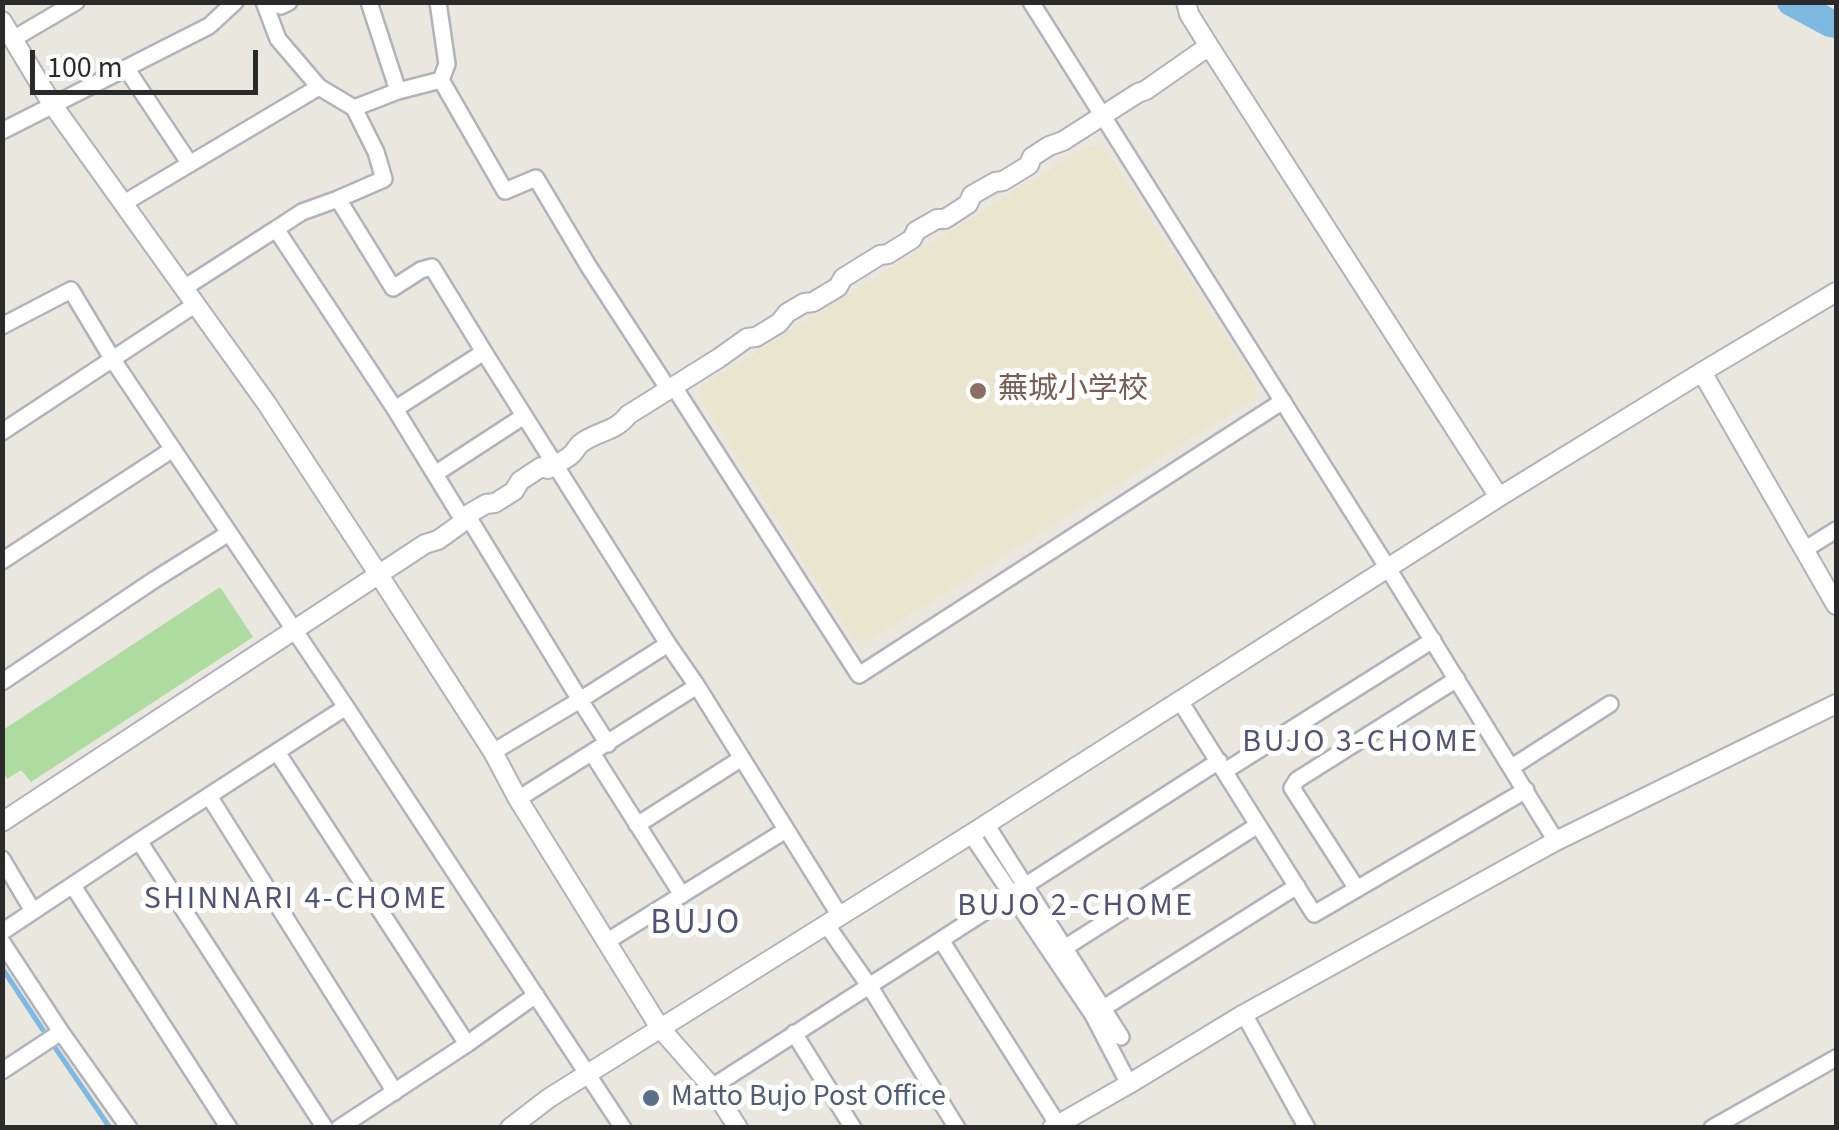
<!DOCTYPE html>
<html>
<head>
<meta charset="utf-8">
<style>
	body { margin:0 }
	#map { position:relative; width:1839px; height:1130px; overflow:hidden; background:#eae7de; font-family:"Source Sans 3",sans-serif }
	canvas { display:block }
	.frame { position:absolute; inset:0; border:5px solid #2a2a2a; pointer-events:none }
	.scale { position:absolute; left:30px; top:50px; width:228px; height:45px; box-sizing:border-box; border:5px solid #2a2a2a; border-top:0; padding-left:12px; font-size:30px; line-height:35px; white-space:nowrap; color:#2a2a2a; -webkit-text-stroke:8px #fff; paint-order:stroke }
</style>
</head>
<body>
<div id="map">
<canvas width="1839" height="1130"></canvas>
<div class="frame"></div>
<div class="scale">100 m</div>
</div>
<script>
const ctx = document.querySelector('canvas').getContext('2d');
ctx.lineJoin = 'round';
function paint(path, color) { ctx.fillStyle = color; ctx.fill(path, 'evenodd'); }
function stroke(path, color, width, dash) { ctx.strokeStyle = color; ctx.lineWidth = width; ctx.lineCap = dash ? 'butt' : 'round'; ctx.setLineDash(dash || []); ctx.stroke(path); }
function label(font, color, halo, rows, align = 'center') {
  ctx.font = font + ' "Source Sans 3","Noto Sans JP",sans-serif'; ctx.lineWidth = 10; ctx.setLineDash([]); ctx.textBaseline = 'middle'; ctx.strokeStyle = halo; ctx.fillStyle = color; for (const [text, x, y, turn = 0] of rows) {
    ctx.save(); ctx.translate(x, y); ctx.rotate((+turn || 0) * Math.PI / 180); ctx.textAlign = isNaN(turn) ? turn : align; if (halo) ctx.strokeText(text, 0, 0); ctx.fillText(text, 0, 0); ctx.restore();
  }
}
paint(new Path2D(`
	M1102,144L1257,385L1255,398L867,642L854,640L699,397L701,386L1087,146Z`), '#eae5cf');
paint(new Path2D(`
	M220,587L253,637L31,782L21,770L7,779L3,772V730Z`), '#addba0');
stroke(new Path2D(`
	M2,968L43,1030
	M56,1049L110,1128`), '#7db9e1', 5);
stroke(new Path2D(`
	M1791,2L1830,23L1836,24`), '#7db9e1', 28);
const minor = new Path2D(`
	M264,2L278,39L319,87L354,108L398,91L441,80L505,191L536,178L589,267L669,390
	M267,2L281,6L289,2
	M369,2L398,91
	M438,2L447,64L441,80
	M1031,2L1389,570L1556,841
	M13,39L76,2
	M126,68L190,164
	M2,131L209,26L235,2
	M338,199L393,288L421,270L432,267L484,352
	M124,203L319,87
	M276,229L302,212L338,199L384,179L376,152L354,108
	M184,288L276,229L395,409
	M2,326L71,290L113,360L346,707L623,1128
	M674,387L859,675L1283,401
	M2,432L196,304
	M435,474L524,416
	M463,520L395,409L484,352L668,644L580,700L467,515
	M1812,545L1836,530
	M2,561L173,449
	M668,644L697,686
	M2,682L154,580L229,533
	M1180,701L1314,914L1526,790
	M277,752L467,1044
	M493,752L580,700L608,744
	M592,753L682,895
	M1512,767L1610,704
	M1225,771L1433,640
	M209,796L395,1092
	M518,799L697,686L840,916
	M986,824L1121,1037
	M637,825L742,758
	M971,834L1093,1015L1129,1084
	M139,841L325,1128
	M2,859L33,911
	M73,886L229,1128
	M1357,889L1292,788L1297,780L1457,679
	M826,924L870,987L957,1128
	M2,932L139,841L346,707
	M941,940L1060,1128
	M2,942L61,1032L129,1128
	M606,942L786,830
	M1058,952L1258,825
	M1097,1012L1297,886
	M1244,1014L1307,1128
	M794,1033L853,1128
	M2,1071L61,1032
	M712,1087L1219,761
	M339,1128L467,1044L536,995
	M1712,1128L1836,1058`);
const tertiary = new Path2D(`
	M1186,2L1189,14L1209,46L1499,497
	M2,21L52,104L267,404L379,575L493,752L518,799L660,1028L712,1087L738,1128
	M1702,372L1836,605
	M2,822L425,544L438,540L459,525L467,515L486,504L495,503L514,491L520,481L541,467L548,469C555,465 563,461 570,456C574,453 576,448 580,444C596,431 616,432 628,415L719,358L747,338L756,337L779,323L787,313L804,303L813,302L838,287L843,278L880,255L888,254L912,239L916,231L937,219H945L968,204L972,195L995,182L1003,181L1029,165L1032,157L1049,146L1063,141L1138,93L1146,90L1209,46
	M510,1128L549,1098L971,834L1499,497L1702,372L1836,292
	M1052,1128L1129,1084L1244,1014L1556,841L1836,704`);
stroke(minor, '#b1b2bc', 20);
stroke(tertiary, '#b1b2bc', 22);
stroke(minor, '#fff', 15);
stroke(tertiary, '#fff', 18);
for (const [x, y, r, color] of [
	[978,391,10,"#8d6e63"],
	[651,1098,10,"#5c6f8a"]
]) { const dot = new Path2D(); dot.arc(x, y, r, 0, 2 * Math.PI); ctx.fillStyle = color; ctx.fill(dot); stroke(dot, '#fff', 4); }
label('30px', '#785e54', '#fff', [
	["蕪城小学校",998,391]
], 'left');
label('30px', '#4e5e75', '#fff', [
	["Matto Bujo Post Office",671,1098]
], 'left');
ctx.letterSpacing = '2.5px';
label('32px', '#505276', '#fff', [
	["BUJO 3-CHOME",1361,744],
	["SHINNARI 4-CHOME",296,901],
	["BUJO 2-CHOME",1076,908]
]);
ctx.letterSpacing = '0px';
ctx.letterSpacing = '2.5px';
label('35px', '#505276', '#fff', [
	["BUJO",696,925]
]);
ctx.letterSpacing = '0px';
</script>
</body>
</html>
